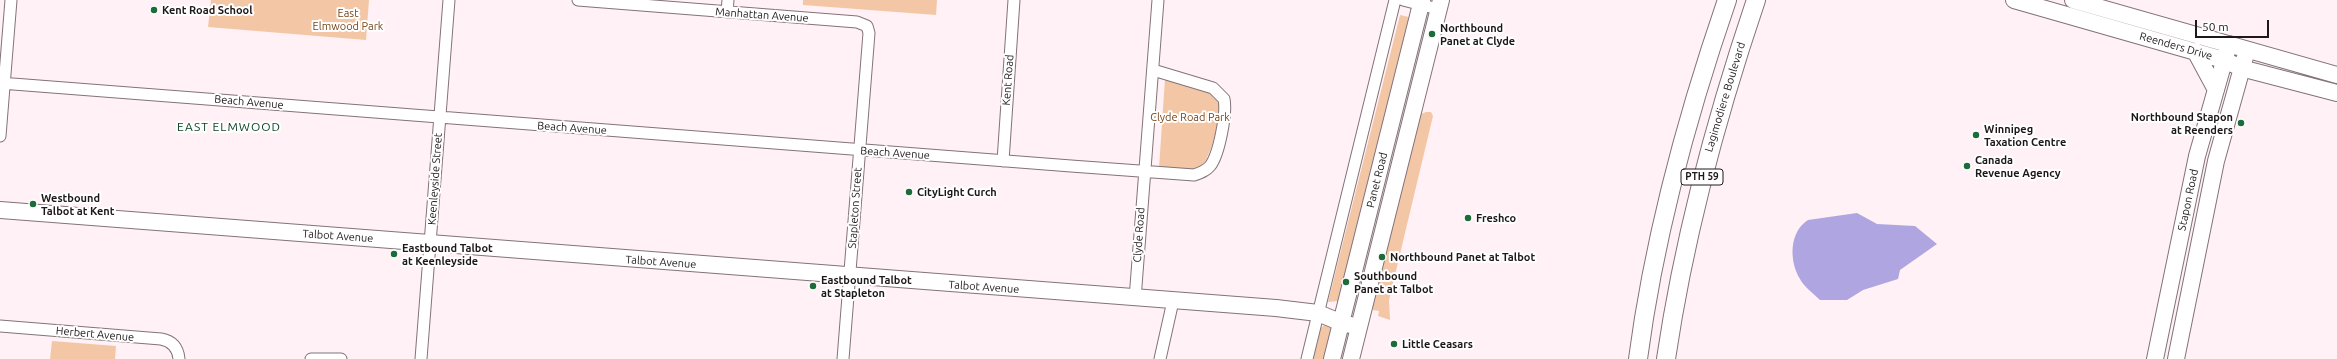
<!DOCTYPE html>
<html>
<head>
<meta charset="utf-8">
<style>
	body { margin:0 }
	#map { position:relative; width:2337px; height:359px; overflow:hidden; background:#fff1f5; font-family:Ubuntu,sans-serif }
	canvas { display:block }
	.scale { position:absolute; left:2195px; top:20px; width:74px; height:18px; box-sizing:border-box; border:2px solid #1e181a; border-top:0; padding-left:5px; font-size:12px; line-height:14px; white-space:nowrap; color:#1e181a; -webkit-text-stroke:3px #fff; paint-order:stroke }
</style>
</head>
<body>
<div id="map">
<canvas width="2337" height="359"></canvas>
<div class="scale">50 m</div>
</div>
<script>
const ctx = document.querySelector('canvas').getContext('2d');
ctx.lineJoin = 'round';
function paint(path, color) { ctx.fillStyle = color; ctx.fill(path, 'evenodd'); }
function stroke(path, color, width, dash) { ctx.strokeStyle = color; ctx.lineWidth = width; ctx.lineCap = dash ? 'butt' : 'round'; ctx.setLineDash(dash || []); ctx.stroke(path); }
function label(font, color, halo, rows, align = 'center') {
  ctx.font = font + ' Ubuntu,sans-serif'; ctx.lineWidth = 4; ctx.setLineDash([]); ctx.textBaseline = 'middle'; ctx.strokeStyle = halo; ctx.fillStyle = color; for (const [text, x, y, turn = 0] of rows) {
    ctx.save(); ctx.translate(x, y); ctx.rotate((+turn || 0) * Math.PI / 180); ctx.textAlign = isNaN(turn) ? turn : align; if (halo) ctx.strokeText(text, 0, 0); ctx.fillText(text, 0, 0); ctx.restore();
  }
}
paint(new Path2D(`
	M211,0H369L366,40L208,27Z
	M803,0H937L936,15L803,5Z
	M1400,15L1413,18L1338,301L1328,302Z
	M1165,79C1178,83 1208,88 1217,98C1224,107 1211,160 1201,166C1190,173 1171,168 1159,168Z
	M1426,112H1431L1433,116L1389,300L1390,320L1378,316L1379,311L1373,310V305L1421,114Z
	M1326,323L1334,325L1327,359H1313L1321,328Z
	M52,341L116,346L115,359H50Z`), '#f3c7a6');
paint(new Path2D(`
	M1857,213L1877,224L1915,226L1937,244L1900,270L1898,279L1863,290L1847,300H1820C1814,294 1804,287 1800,279C1789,261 1789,232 1808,220Z`), '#afa5e0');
const street = new Path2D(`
	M578,0L857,22L867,26L869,33L843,359
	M1403,0L1438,9
	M727,12L728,0
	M0,83L1071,166L1194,175C1200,173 1206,171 1210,166C1219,155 1227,113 1224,99L1213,88L1153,70
	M0,136L11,0
	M1003,161L1014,0
	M1135,299L1158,0
	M0,326L161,339C172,341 178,348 179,359
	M311,359H341
	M421,359L449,0
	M1160,359L1173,301
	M1307,359L1395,0`);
const secondary = new Path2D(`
	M2014,0L2224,60L2241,68L2337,93
	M2073,0L2337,75
	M2195,51L2216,90
	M0,210L1276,308L1318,313L1342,323L1359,327
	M1332,359L1422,0
	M1351,359L1441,0
	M2155,359L2197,156L2229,44
	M2176,359L2216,161L2247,50`);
const primary = new Path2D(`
	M1638,359C1654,237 1687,116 1727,0
	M1666,359C1684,236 1716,118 1756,0`);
stroke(street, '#827378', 13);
stroke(secondary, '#827378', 18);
stroke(primary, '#827378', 20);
stroke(street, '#fff', 11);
stroke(secondary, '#fff', 16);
stroke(primary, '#fff', 18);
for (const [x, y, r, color] of [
	[154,10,4,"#1b6b3b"],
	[1432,34,4,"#1b6b3b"],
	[2241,123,4,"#1b6b3b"],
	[1976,135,4,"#1b6b3b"],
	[1967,166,4,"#1b6b3b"],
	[909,192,4,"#1b6b3b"],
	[33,204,4,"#1b6b3b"],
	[1468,218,4,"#1b6b3b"],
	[394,254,4,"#1b6b3b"],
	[1382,257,4,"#1b6b3b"],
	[1346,282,4,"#1b6b3b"],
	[813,286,4,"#1b6b3b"],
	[1394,344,4,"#1b6b3b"]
]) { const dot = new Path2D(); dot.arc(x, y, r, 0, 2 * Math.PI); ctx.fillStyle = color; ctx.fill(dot); stroke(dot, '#fff', 1.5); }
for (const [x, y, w] of [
	[1702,177,42]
]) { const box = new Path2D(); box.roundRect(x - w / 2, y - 8, w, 16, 3); ctx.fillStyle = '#fff'; ctx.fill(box); stroke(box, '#1e181a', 1); }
label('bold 10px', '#1e181a', null, [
	["PTH 59",1702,177]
]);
label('bold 11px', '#1e181a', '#fff', [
	["Kent Road School",162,10],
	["Northbound",1440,28],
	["Panet at Clyde",1440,41],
	["Northbound Stapon",2233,117,"right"],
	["at Reenders",2233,130,"right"],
	["Winnipeg",1984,129],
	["Taxation Centre",1984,142],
	["Canada",1975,160],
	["Revenue Agency",1975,173],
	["CityLight Curch",917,192],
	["Westbound",41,198],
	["Talbot at Kent",41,211],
	["Freshco",1476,218],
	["Eastbound Talbot",402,248],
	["at Keenleyside",402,261],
	["Northbound Panet at Talbot",1390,257],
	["Southbound",1354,276],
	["Panet at Talbot",1354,289],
	["Eastbound Talbot",821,280],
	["at Stapleton",821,293],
	["Little Ceasars",1402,344]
], 'left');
label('11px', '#774416', '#fff', [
	["East",348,13],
	["Elmwood Park",348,26],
	["Clyde Road Park",1190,117]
]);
label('11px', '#1e181a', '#fff', [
	["Manhattan Avenue",762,15,4],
	["Reenders Drive",2176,46,16],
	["Kent Road",1008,80,-86],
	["Lagimodiere Boulevard",1725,97,-73],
	["Beach Avenue",249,102,5],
	["Beach Avenue",572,128,4],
	["Beach Avenue",895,153,4],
	["Keenleyside Street",435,179,-86],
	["Panet Road",1377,180,-76],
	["Stapon Road",2188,200,-78],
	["Stapleton Street",855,208,-86],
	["Clyde Road",1139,235,-86],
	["Talbot Avenue",338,236,4],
	["Talbot Avenue",661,262,4],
	["Talbot Avenue",984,287,4],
	["Herbert Avenue",95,334,5]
]);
ctx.letterSpacing = '1px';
label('12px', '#033d1d', '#fff', [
	["EAST ELMWOOD",229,127]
]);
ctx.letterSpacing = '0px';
</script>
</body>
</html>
